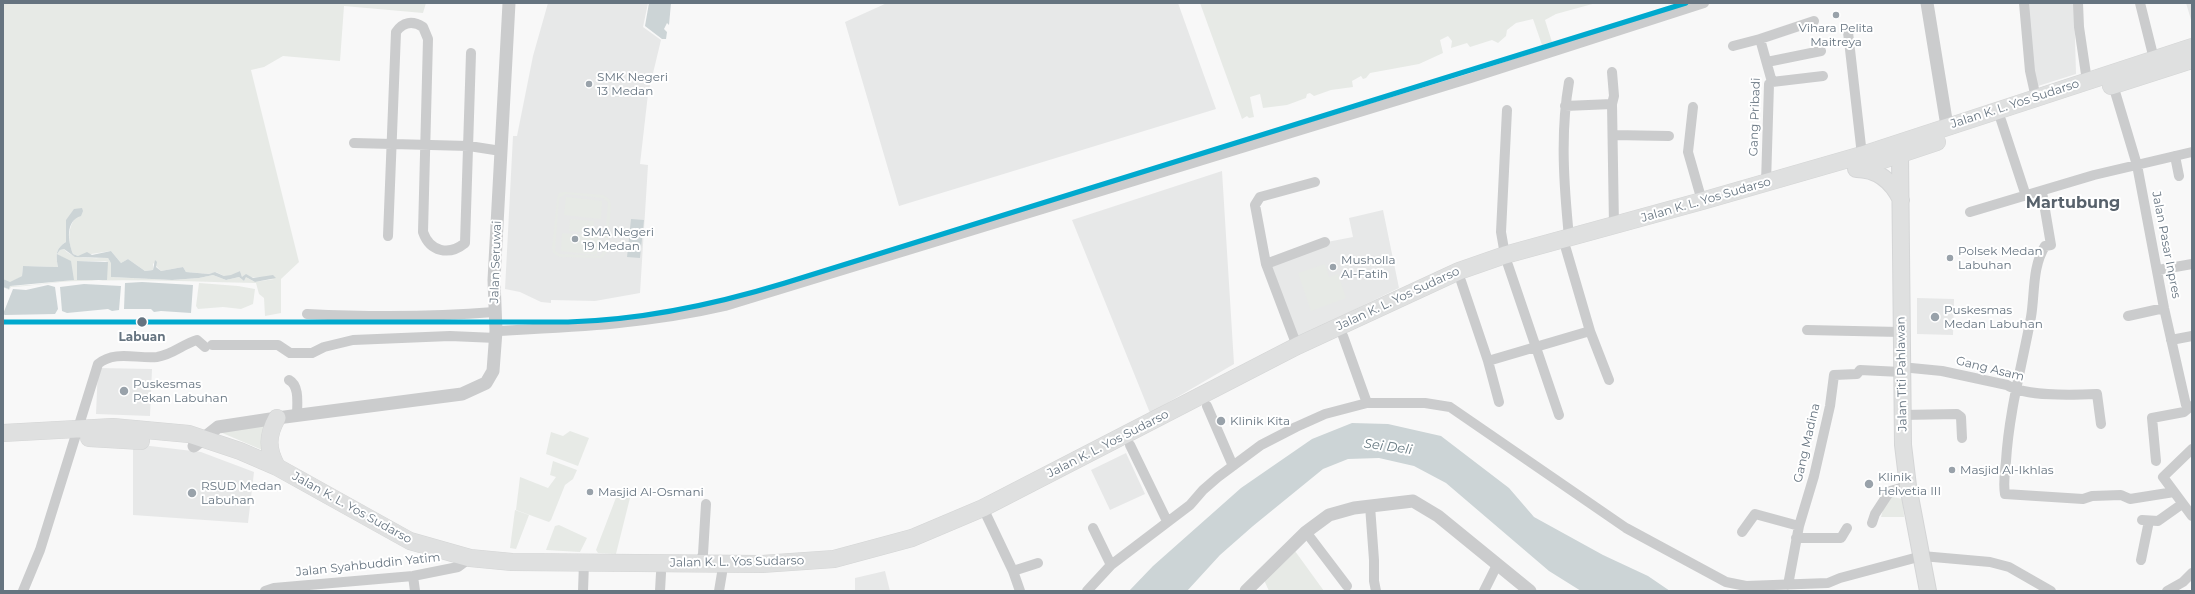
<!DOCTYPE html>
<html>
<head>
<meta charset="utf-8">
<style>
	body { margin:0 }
	#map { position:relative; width:2195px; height:594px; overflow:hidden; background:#f8f8f8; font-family:Montserrat,sans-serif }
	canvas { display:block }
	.frame { position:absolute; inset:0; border:4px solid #667480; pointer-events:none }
</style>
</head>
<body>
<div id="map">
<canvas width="2195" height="594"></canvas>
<div class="frame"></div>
</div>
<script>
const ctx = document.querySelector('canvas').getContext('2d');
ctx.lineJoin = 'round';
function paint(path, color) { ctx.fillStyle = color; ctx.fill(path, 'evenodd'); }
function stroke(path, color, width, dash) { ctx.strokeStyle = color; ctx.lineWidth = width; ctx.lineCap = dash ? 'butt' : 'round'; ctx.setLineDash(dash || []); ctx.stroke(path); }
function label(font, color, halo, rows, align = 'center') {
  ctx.font = font + ' Montserrat,sans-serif'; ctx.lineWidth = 4; ctx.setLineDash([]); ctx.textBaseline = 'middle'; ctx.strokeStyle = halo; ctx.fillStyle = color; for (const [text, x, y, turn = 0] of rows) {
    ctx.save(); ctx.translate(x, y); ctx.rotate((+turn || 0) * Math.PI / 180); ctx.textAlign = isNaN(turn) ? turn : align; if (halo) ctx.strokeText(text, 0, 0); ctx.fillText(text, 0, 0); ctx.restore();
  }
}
paint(new Path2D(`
	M548,3H648L643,27L661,40L648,94L640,164L648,165L640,293L595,301L551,300V303L541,302L520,292L505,289L513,136H517L533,56Z
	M887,3H1178L1216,109L899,206L845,22Z
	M2028,3H2074L2076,74L2035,87Z
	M2186,3H2192V23Z
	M1222,171L1234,364L1150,413L1072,220Z
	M1383,210L1399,288L1298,337L1269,265L1327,242L1353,237L1349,218Z
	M1917,298L1954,299L1953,335L1917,334Z
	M98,368L152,369L150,416L96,414Z
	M133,444L201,452L254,472L248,523L133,515Z
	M1126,453L1145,494L1110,510L1091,470Z
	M885,571L890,591H855V578Z`), '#e7e8e8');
paint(new Path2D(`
	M3,3H426L423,13L344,6L340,61L283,56L264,67L251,70L299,262L281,279V313L265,316L264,298L259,294L256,283C198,282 139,279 80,281C57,281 34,286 11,287L9,290L3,287L9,289L10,286C31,286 52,282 73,280L69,261L57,254L60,250L64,249C72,260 96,258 108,258L111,262V277L172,280L199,278L213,275L226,280L239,277L244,281L246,277L255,282L274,279C263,277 253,278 242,277L240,271L231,276H224L216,272L209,274L186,272L183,267L161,271L153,263V270L145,271L128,259L121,263L111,251L78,256L73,254C68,242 67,228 76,217L66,220V242C55,249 56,255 58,267L23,266L22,276L10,283L3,279ZM77,261H105L108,262L101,281L81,279Z
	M1200,3H1596L1556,14L1545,20L1552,42L1542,45L1533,19L1516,23L1507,30L1506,36L1498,43L1492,40L1470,47L1467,43L1451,48L1452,41L1448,36L1440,40L1443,53L1419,64L1370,73L1366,78L1363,79L1361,76L1352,81L1353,87L1331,90L1314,96L1310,93L1307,94L1306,98L1287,105L1263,108L1260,94L1250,97L1254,117L1249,118L1247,116L1242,119Z
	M564,192L603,195L609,199L611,205L607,252L602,258L560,257L553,253L552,248L557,199L559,193ZM566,194L603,198L608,202L604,251L600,256L560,254L555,251L559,198Z
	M566,197L602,201L601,219L564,215Z
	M570,219L594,221L593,233L569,231Z
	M562,233L599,236L597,255L561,251Z
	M1325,264L1329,277L1338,274L1346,298L1311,311L1298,273Z
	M199,283L238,286L255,289L253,304L241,309L223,307L198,309L196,306Z
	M270,424L267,452L220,432Z
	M570,431L589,438L578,466L546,454L551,432L563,436Z
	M553,461L577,470L573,479L565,485L551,520L549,522L516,510L520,477L548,488L556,477L550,475Z
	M617,495L630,498L616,554L598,553L596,550Z
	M1887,496L1903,499L1904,517H1881Z
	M515,510L529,515L516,549L510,548Z
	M559,525L587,538L580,552L546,550L555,526Z
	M1295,551L1324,591H1269L1264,580Z`), '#e7eae6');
paint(new Path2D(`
	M649,3H671L669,25L667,23L664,29L667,32L666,39H662L645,26Z
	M82,208L83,211L81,216C65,221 68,241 73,254L78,256L87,252L92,255L111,251L121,263L128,259L145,271L153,270L155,260L157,262L156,267L161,271L183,267L186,272L209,274L215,272L224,276L231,275L240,271L242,277L246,274L253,278L273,275L276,278L255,282L246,277L244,281L239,277L226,280L213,275L199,278L172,280L111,277V263L108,258L75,257L64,249L60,250L57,254L71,261L74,280L10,286L9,289L3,287V279L10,282L22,276L23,266L58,267C56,255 55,249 66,242V220L74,209Z
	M631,219L644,220L640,258L627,257Z
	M77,261L108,262L107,280H77Z
	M142,282L193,285L191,313L161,311L154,312L151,309H124L125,283Z
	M84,284L121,286L119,310L112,311L108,309L67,313L62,311L60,287Z
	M48,285L55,287L58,309L55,314L5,315L3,314L13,289L26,290Z
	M1352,423L1388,424L1441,436L1509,488L1534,517L1603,555L1648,576L1670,591H1581L1549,571L1446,483L1414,466L1379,458L1348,459L1323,469L1253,526L1220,555L1187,591H1129L1153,566L1241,488L1312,439Z`), '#ccd4d6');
const primary = new Path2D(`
	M1900,155L1903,445L1908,486L1928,591
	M1856,169C1877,169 1892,181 1901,200`);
const trunk = new Path2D(`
	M2111,86L2192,60
	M1862,167L1937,142
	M277,418C267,436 267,449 277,467
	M3,433L113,427L189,434L240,451L277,467L410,541L470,558L512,562L762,564L834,559L912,538L983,508L1297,346L1459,271L1505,255L1702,201L1862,155L2192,47
	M89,438L141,441`);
stroke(primary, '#d4d5d6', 18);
stroke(trunk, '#d4d5d5', 18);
stroke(new Path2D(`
	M2024,3L2030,71L2036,98
	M2078,3L2079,27L2087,81
	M2140,3L2154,59
	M1848,32L1862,155
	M1733,46L1760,39
	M1767,62L1821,51
	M1569,82C1560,133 1564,186 1569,237
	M1772,82L1823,76
	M2113,85L2137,165L2164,308L2186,405L2192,407
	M1612,104L1614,96L1612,72
	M1565,106L1612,104L1614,226
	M1693,107L1688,152L1702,201
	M2001,120L2026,196
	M1613,135L1669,136
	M354,143L469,146L501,151
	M2175,156L2179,176
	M1766,183L1769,84L1772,82L1760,39L1814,21
	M2042,192L2051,245L2045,246C2032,267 2035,293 2031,317C2022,365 2009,412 2006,461C2005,472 2003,484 2005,494L2083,499L2092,496L2121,495L2130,499L2174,492
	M1970,212L2094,175L2192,152
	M388,236L396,32C403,22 412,20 423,27L428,39L423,232C430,252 449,256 465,243L471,53
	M1505,255L1501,232L1507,110
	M1266,264L1325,242
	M1508,265L1559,415
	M2158,270L2192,264
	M1461,281L1488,361L1499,402
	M307,314C369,317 433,317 494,312
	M2128,316L2164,308
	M1807,330L1900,332
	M496,331C574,327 648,324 725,306L1471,78L1704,3
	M1590,331L1609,380
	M1343,336L1367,403
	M2171,340L2192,336
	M212,345H278L290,353H312L324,347L353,340L450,336L496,338
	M1297,346L1266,264L1255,205L1260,197L1315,182
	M1488,361L1590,331L1566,249
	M1901,367L1942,371L2007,385C2025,397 2074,395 2097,394L2101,424
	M289,380C300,386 297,404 297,416
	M1207,406L1233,466
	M1902,415L1957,414L1961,417L1962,438
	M1130,445L1167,521
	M2192,449L2163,477L2192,516
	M2156,461L2152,418L2184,412L2190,407
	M1370,506L1374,560V581L1376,591
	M983,508L1013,571L1020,591
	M2142,520L2158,521L2182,504
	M1872,523L1875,514L1890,491L1908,486
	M1093,528L1111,565
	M1306,532L1347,586
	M1742,532L1755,514L1799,526
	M1796,538H1841L1847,528
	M2141,560L2149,521
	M699,564L703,554L706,504
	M1013,571L1038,563
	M413,576L415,591
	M1788,585L1799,526L1814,476L1830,406L1834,375L1857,374L1860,370L1901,372
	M23,591L40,550L98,364C115,350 137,359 157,357C172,355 183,344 197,340L205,347
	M265,591L274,588L413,576L458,567L470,558
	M583,591L584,563
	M660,591L661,573
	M719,591L722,573
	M1087,591L1111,565L1190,505L1203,490L1218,477L1261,445L1296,427L1325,414L1367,403H1425L1450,407L1626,528L1726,582L1746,586L1828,583L1840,578L1922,556L1990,562L2009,567L2051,591
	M1484,591L1497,565
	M2167,591L2183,582L2192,573`), '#cbcccd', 10);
stroke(new Path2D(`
	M1927,3L1947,126
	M194,446L218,427L277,418L462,394L486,383L493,371L496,331L494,280L509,3
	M1246,591L1306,532L1329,515L1354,508L1413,501L1438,516L1530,591`), '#cbcccd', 13);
stroke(primary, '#dfe0e0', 16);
stroke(trunk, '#dfe0e0', 17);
stroke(new Path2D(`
	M3,322H568C643,320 713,305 785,283L1686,3`), '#00a9ce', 5);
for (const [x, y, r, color] of [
	[1836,15,4,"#99a2aa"],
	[589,84,4,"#99a2aa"],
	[575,239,4,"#99a2aa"],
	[1950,258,4,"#99a2aa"],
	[1333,267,4,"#99a2aa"],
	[1935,317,5,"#99a2aa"],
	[142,322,5.5,"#667480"],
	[124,391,5,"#99a2aa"],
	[1221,421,5,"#99a2aa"],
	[1952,470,4,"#99a2aa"],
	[1869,484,5,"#99a2aa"],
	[590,492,4,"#99a2aa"],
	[192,493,5,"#99a2aa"]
]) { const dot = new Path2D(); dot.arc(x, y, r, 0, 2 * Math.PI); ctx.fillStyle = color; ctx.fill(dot); stroke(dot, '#fff', 1.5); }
label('12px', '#667480', '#fff', [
	["Vihara Pelita",1836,28,"center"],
	["Maitreya",1836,42,"center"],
	["SMK Negeri",597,77],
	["13 Medan",597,91],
	["SMA Negeri",583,232],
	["19 Medan",583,246],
	["Polsek Medan",1958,251],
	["Labuhan",1958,265],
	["Musholla",1341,260],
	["Al-Fatih",1341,274],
	["Puskesmas",1944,310],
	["Medan Labuhan",1944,324],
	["Puskesmas",133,384],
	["Pekan Labuhan",133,398],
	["Klinik Kita",1230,421],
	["Masjid Al-Ikhlas",1960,470],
	["Klinik",1878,477],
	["Helvetia III",1878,491],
	["RSUD Medan",201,486],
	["Labuhan",201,500],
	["Masjid Al-Osmani",598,492]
], 'left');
label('12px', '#667480', '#fff', [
	["Jalan K. L. Yos Sudarso",2015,104,-18],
	["Gang Pribadi",1755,117,-88],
	["Jalan K. L. Yos Sudarso",1706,200,-16],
	["Jalan Pasar Inpres",2166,245,79],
	["Jalan Seruwai",496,262,-88],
	["Jalan K. L. Yos Sudarso",1398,299,-25],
	["Gang Asam",1990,369,14],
	["Jalan Titi Pahlawan",1902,374,-91],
	["Gang Madina",1807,443,-77],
	["Jalan K. L. Yos Sudarso",1108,444,-27],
	["Jalan K. L. Yos Sudarso",352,508,29],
	["Jalan K. L. Yos Sudarso",737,562,-1],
	["Jalan Syahbuddin Yatim",368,565,-6]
]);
label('bold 12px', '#667480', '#fff', [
	["Labuan",142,337]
]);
label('italic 13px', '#667981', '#fff', [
	["Sei Deli",1388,447,8]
]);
label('bold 16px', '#58626c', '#fff', [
	["Martubung",2073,203]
]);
</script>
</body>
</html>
